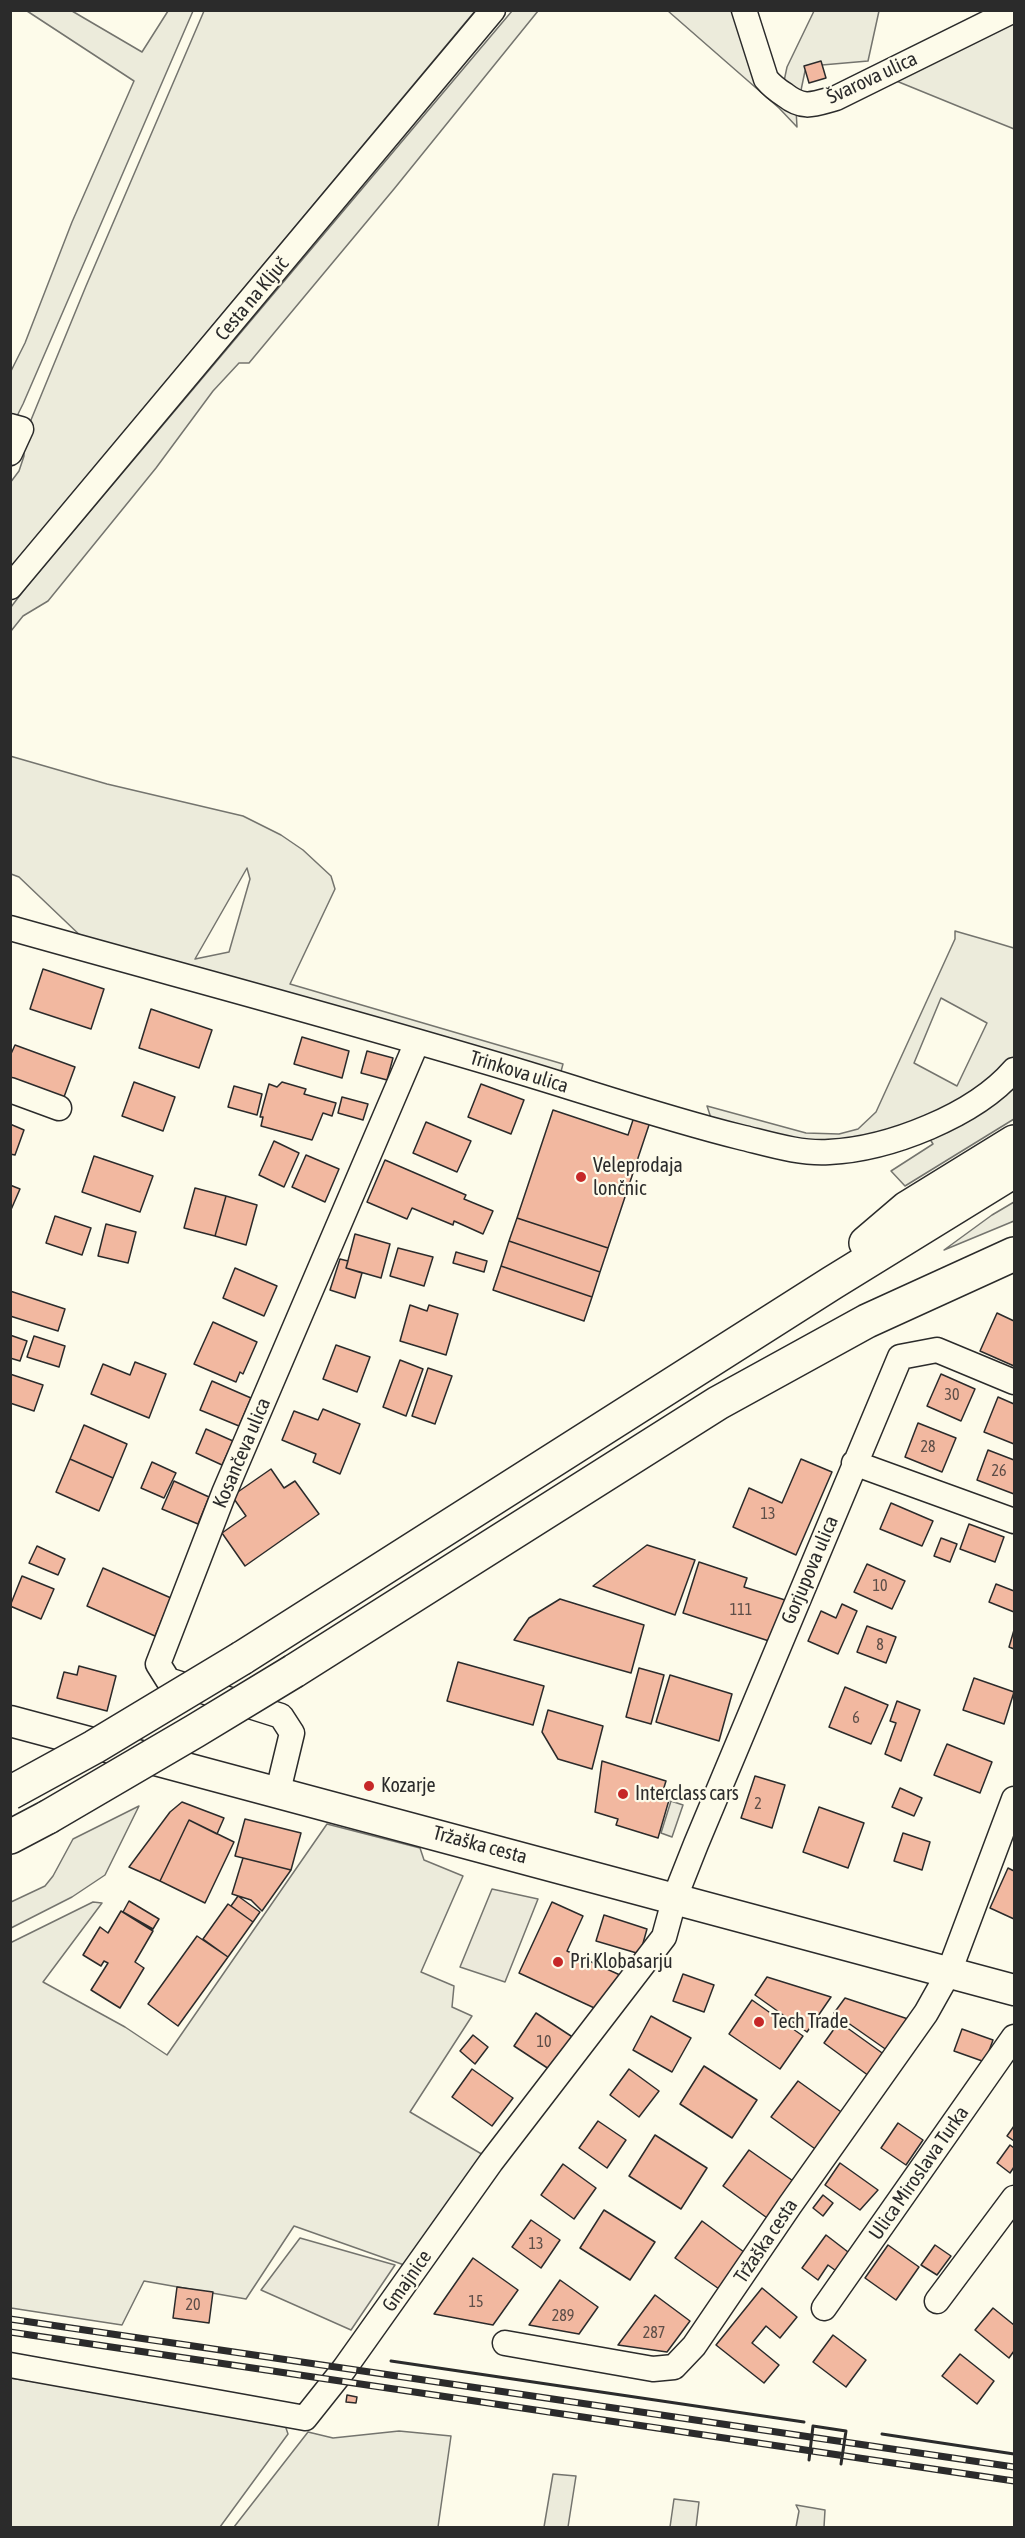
<!DOCTYPE html>
<html>
<head>
<meta charset="utf-8">
<style>
	body { margin:0 }
	#map { position:relative; width:1025px; height:2538px; overflow:hidden; background:#fdfbea; font-family:"Asap Condensed",sans-serif }
	canvas { display:block }
	.frame { position:absolute; inset:0; border:12px solid #2b2b2b; pointer-events:none }
</style>
</head>
<body>
<div id="map">
<canvas width="1025" height="2538"></canvas>
<div class="frame"></div>
</div>
<script>
const ctx = document.querySelector('canvas').getContext('2d');
ctx.lineJoin = 'round';
function paint(path, color) { ctx.fillStyle = color; ctx.fill(path, 'evenodd'); }
function stroke(path, color, width, dash) { ctx.strokeStyle = color; ctx.lineWidth = width; ctx.lineCap = dash ? 'butt' : 'round'; ctx.setLineDash(dash || []); ctx.stroke(path); }
function label(font, color, halo, rows, align = 'center') {
  ctx.font = font + ' "Asap Condensed",sans-serif'; ctx.lineWidth = 4.5; ctx.setLineDash([]); ctx.textBaseline = 'middle'; ctx.strokeStyle = halo; ctx.fillStyle = color; for (const [text, x, y, turn = 0] of rows) {
    ctx.save(); ctx.translate(x, y); ctx.rotate((+turn || 0) * Math.PI / 180); ctx.textAlign = isNaN(turn) ? turn : align; if (halo) ctx.strokeText(text, 0, 0); ctx.fillText(text, 0, 0); ctx.restore();
  }
}
const green = new Path2D(`
	M27,11H72L142,52L168,11H193L23,404L17,416L11,420V371L25,343L72,222L134,81Z
	M204,11H475L11,567L10,483L19,471L24,456V437L86,286Z
	M512,11H538L394,189L249,363H239L213,391L156,468L48,601L23,616L11,631V607L27,586Z
	M668,11H737L796,109L797,127L779,108Z
	M814,11H879L868,61L822,65L805,71L800,95L783,86L787,67Z
	M1014,16V129L889,78Z
	M10,756L107,784L243,816L281,835L303,850L331,876L335,889L290,984L563,1064L560,1075L85,940L19,877L11,874ZM247,868L250,879L229,952L195,959Z
	M955,931L1014,948V1057L997,1077L918,1124L826,1144L712,1121L707,1106L806,1133L839,1134L858,1129L876,1112L955,939ZM941,998L987,1023L957,1086L914,1063Z
	M1014,1083V1119L905,1186L891,1171L933,1144L928,1136Z
	M1014,1202V1221L944,1250L992,1215Z
	M139,1806L105,1875L72,1897L11,1928V1902L45,1886L53,1876L73,1839Z
	M327,1824L420,1848L424,1860L463,1876L421,1972L454,1986L452,2007L472,2016L410,2112L485,2156L407,2266L294,2226L246,2299L144,2281L122,2325L11,2308L10,1943L93,1902L102,1903L43,1982L125,2027L167,2055Z
	M10,2378L194,2406L284,2422L288,2434L220,2527H11Z
	M399,2431L451,2436L438,2527H234L308,2432L333,2438Z
	M553,2474L576,2476L568,2527H544Z
	M674,2499L699,2502L696,2527H670Z
	M796,2505L825,2510L824,2527H796L799,2511Z`);
paint(green, '#ecebdb');
stroke(green, '#74746e', 1.5);
const parking = new Path2D(`
	M671,1801L683,1805L672,1837L661,1833Z
	M492,1889L538,1899L505,1982L460,1967Z
	M300,2238L395,2265L351,2330L261,2290Z`);
paint(parking, '#eceadb');
stroke(parking, '#74746e', 1.5);
const building = new Path2D(`
	M821,61L826,78L809,83L804,66Z
	M43,969L104,989L91,1029L30,1009Z
	M151,1009L212,1030L199,1068L139,1048Z
	M302,1037L349,1051L342,1078L294,1064Z
	M15,1045L75,1067L64,1097L10,1078V1056Z
	M367,1051L393,1058L387,1080L361,1073Z
	M134,1082L175,1097L163,1131L122,1116Z
	M282,1082L306,1089L304,1094L336,1103L332,1116L323,1113L312,1140L261,1126L263,1117H260L269,1084L277,1087Z
	M481,1084L524,1100L511,1134L468,1117Z
	M234,1086L262,1094L257,1115L228,1107Z
	M342,1097L368,1104L363,1120L338,1113Z
	M553,1110L628,1135L634,1117L650,1122L608,1248L517,1218Z
	M426,1122L471,1141L457,1172L413,1153Z
	M10,1124L24,1130L15,1155L10,1154Z
	M274,1141L299,1153L284,1187L259,1175Z
	M306,1155L339,1169L325,1202L292,1187Z
	M94,1156L153,1176L140,1212L82,1192Z
	M385,1160L466,1195L464,1199L493,1211L483,1234L454,1221L453,1225L412,1208L407,1219L367,1202Z
	M10,1185L20,1189L10,1212Z
	M195,1188L226,1196L215,1236L184,1228Z
	M226,1196L257,1205L246,1245L215,1236Z
	M55,1216L91,1228L82,1255L46,1243Z
	M517,1218L608,1248L600,1272L509,1241Z
	M106,1224L136,1232L128,1263L98,1256Z
	M355,1234L390,1244L381,1278L346,1268Z
	M509,1241L600,1272L592,1297L501,1266Z
	M398,1248L433,1257L424,1286L390,1276Z
	M456,1252L487,1261L484,1272L453,1263Z
	M340,1259L348,1261L346,1268L362,1273L355,1298L330,1290Z
	M501,1266L592,1297L584,1321L493,1290Z
	M235,1268L277,1286L264,1316L223,1298Z
	M10,1291L65,1309L58,1331L10,1316Z
	M410,1305L427,1311L429,1305L458,1314L446,1355L400,1341Z
	M997,1313L1014,1321V1366L980,1351Z
	M213,1322L257,1342L243,1374L240,1372L236,1382L194,1364Z
	M10,1335L27,1341L20,1361L10,1358Z
	M34,1336L65,1346L59,1367L27,1357Z
	M336,1345L370,1357L357,1392L323,1379Z
	M400,1360L423,1369L406,1416L383,1407Z
	M135,1362L166,1374L149,1418L91,1394L103,1364L130,1375Z
	M428,1368L452,1376L435,1424L412,1416Z
	M10,1374L43,1385L34,1411L10,1403Z
	M941,1374L975,1389L961,1421L927,1406Z
	M212,1381L251,1398L239,1426L200,1410Z
	M998,1397L1014,1404V1444L984,1432Z
	M323,1409L360,1424L340,1474L313,1462L316,1454L282,1440L294,1411L318,1420Z
	M918,1423L956,1438L942,1472L905,1457Z
	M84,1425L127,1444L113,1478L70,1459Z
	M206,1429L233,1441L222,1465L196,1453Z
	M988,1450L1014,1460V1494L977,1480Z
	M70,1459L113,1478L99,1511L56,1492Z
	M801,1459L832,1472L796,1555L733,1527L749,1488L782,1503Z
	M152,1462L176,1473L164,1498L141,1488Z
	M271,1469L284,1488L295,1481L319,1514L245,1566L222,1533L246,1516L232,1496Z
	M174,1481L209,1497L198,1524L162,1509Z
	M891,1503L933,1521L922,1546L880,1529Z
	M969,1524L1004,1537L995,1562L960,1549Z
	M941,1538L957,1544L950,1562L934,1556Z
	M647,1545L695,1560L675,1615L593,1586Z
	M37,1546L65,1559L58,1575L29,1563Z
	M699,1562L747,1578L744,1587L785,1600L772,1642L683,1613Z
	M867,1564L905,1581L892,1609L854,1592Z
	M103,1568L171,1598L155,1636L87,1606Z
	M22,1576L54,1589L41,1619L10,1606Z
	M996,1584L1014,1591V1612L989,1602Z
	M560,1599L644,1625L631,1673L514,1640L529,1618Z
	M842,1604L857,1611L838,1654L808,1641L821,1611L836,1618Z
	M867,1626L896,1637L886,1663L857,1652Z
	M1014,1630V1649L1009,1647Z
	M458,1662L544,1686L533,1725L447,1701Z
	M79,1666L116,1676L107,1711L57,1698L64,1672L77,1675Z
	M639,1668L664,1675L651,1724L626,1717Z
	M670,1675L732,1694L719,1741L656,1722Z
	M974,1678L1014,1692L1004,1724L963,1710Z
	M845,1687L888,1705L871,1744L829,1727Z
	M897,1701L920,1710L901,1761L885,1754L896,1723L890,1721Z
	M548,1710L603,1726L592,1769L558,1759L542,1732Z
	M947,1744L992,1762L980,1793L934,1775Z
	M602,1761L666,1781L661,1797L669,1800L658,1838L616,1825L618,1819L595,1812Z
	M755,1776L785,1785L772,1828L741,1818Z
	M900,1788L922,1798L914,1816L892,1807Z
	M182,1802L224,1818L217,1834L189,1820L160,1881L129,1867L170,1812Z
	M819,1807L864,1823L848,1868L803,1852Z
	M245,1819L301,1833L291,1870L235,1856Z
	M189,1820L234,1842L205,1903L160,1881Z
	M903,1833L930,1842L922,1870L894,1861Z
	M243,1858L291,1870L262,1911L251,1900L232,1894Z
	M1008,1868L1014,1871V1919L990,1908Z
	M238,1896L260,1912L253,1922L231,1906Z
	M129,1901L159,1919L153,1929L123,1912Z
	M552,1902L583,1916L567,1951L620,1975L603,2012L519,1973Z
	M228,1904L253,1922L228,1957L203,1939Z
	M121,1911L153,1931L135,1962L144,1968L120,2008L91,1990L108,1963L104,1961L101,1966L83,1955L100,1927L108,1933Z
	M604,1915L647,1929L640,1954L596,1941Z
	M197,1936L228,1957L178,2026L148,2004Z
	M683,1974L714,1985L704,2012L673,2001Z
	M767,1977L831,1997L807,2032L755,1995Z
	M845,1998L914,2021L891,2053L834,2013Z
	M752,2000L803,2036L780,2069L729,2034Z
	M536,2013L574,2038L552,2071L514,2046Z
	M651,2016L691,2038L672,2072L633,2050Z
	M839,2022L885,2055L869,2076L824,2043Z
	M962,2029L993,2040L985,2062L954,2051Z
	M473,2035L488,2047L475,2064L460,2051Z
	M704,2066L757,2100L732,2138L680,2104Z
	M472,2069L513,2098L492,2126L452,2097Z
	M629,2069L659,2091L639,2117L610,2095Z
	M798,2081L844,2114L818,2151L771,2117Z
	M598,2121L626,2140L607,2168L579,2148Z
	M898,2123L923,2140L906,2165L881,2148Z
	M1014,2126V2141L1007,2136Z
	M655,2135L707,2168L681,2209L629,2176Z
	M1010,2145L1014,2148V2167L1010,2173L997,2163Z
	M749,2150L796,2183L770,2220L723,2186Z
	M840,2163L878,2190L860,2210L825,2185Z
	M563,2164L596,2188L574,2219L541,2195Z
	M823,2195L833,2203L823,2216L813,2208Z
	M604,2210L655,2242L630,2280L580,2248Z
	M531,2220L560,2240L541,2268L512,2247Z
	M702,2221L748,2255L722,2291L675,2258Z
	M826,2235L852,2255L839,2273L828,2265L818,2280L802,2268Z
	M888,2245L919,2267L896,2300L865,2278Z
	M935,2245L951,2256L937,2275L921,2265Z
	M473,2258L518,2290L493,2325L434,2314Z
	M560,2280L598,2307L579,2334L529,2325Z
	M177,2287L213,2292L209,2323L173,2318Z
	M762,2288L797,2317L780,2338L766,2326L752,2343L779,2365L764,2383L716,2345Z
	M655,2295L690,2321L667,2352L618,2345Z
	M993,2308L1014,2325V2351L1009,2358L975,2330Z
	M833,2335L866,2360L846,2387L813,2362Z
	M960,2354L994,2381L977,2404L942,2376Z
	M347,2395L357,2397L356,2403L346,2402Z`);
paint(building, '#f2b8a0');
stroke(building, '#2b2b2b', 1.5);
const minor = new Path2D(`
	M744,10L766,79C772,86 777,90 785,95C804,110 814,104 836,98L1014,10
	M10,426L21,429L10,453
	M10,587L493,10
	M10,928C181,976 352,1021 521,1072C594,1094 667,1119 740,1137C769,1144 800,1154 829,1152C889,1149 974,1116 1014,1070
	M10,1090L59,1108
	M854,1463L1014,1521
	M278,1791L292,1733L281,1716L168,1680L158,1664L224,1493L417,1042
	M937,2301L1014,2198
	M824,2308L1014,2037
	M505,2343L653,2369L674,2367L694,2346L790,2205L926,2013L949,1972L1014,1799
	M10,2365L305,2418L344,2369L491,2162L664,1937L675,1897L696,1844L900,1357L937,1350L1014,1382`);
const major = new Path2D(`
	M10,1721L1014,1990`);
const highway = new Path2D(`
	M866,1243L907,1208L1014,1142
	M242,1658L832,1283L1014,1171
	M294,1671L718,1403L867,1321L1014,1254
	M10,1837L48,1817`);
stroke(minor, '#2b2b2b', 27);
stroke(major, '#2b2b2b', 33);
stroke(highway, '#2b2b2b', 36);
stroke(minor, '#fdfbea', 24);
stroke(major, '#fdfbea', 30);
stroke(highway, '#fdfbea', 33);
const rail = new Path2D(`
	M10,2319L1014,2467
	M10,2332L1014,2481`);
stroke(rail, '#2b2b2b', 7);
stroke(rail, '#fdfbea', 4.5, [14]);
const highwayBridge = new Path2D(`
	M10,1793L94,1747L242,1658
	M48,1817L195,1731L294,1671`);
stroke(highwayBridge, '#2b2b2b', 36, []);
stroke(highwayBridge, '#fdfbea', 33);
stroke(new Path2D(`
	M391,2361L804,2422
	M882,2434L1014,2454
	M809,2460L813,2426L846,2431L841,2464`), '#2b2b2b', 3);
for (const [x, y, r, color] of [
	[581,1177,6,"#c62828"],
	[369,1786,6,"#c62828"],
	[623,1794,6,"#c62828"],
	[558,1962,6,"#c62828"],
	[759,2022,6,"#c62828"]
]) { const dot = new Path2D(); dot.arc(x, y, r, 0, 2 * Math.PI); ctx.fillStyle = color; ctx.fill(dot); stroke(dot, '#fdfbea', 2); }
label('16px', '#5d4e48', null, [
	["30",952,1395],
	["28",928,1447],
	["26",999,1471],
	["13",768,1514],
	["10",880,1586],
	["111",741,1610],
	["8",880,1645],
	["6",856,1718],
	["2",758,1804],
	["10",544,2042],
	["13",536,2244],
	["15",476,2302],
	["20",193,2305],
	["289",563,2316],
	["287",654,2333]
]);
label('20px', '#2b2b2b', '#fdfbea', [
	["Švarova ulica",872,78,-25],
	["Cesta na Ključ",252,299,-50],
	["Trinkova ulica",519,1072,17],
	["Kosančeva ulica",242,1453,-67],
	["Gorjupova ulica",810,1570,-67],
	["Tržaška cesta",480,1845,15],
	["Ulica Miroslava Turka",919,2173,-55],
	["Tržaška cesta",766,2241,-56],
	["Gmajnice",407,2281,-55]
]);
label('20px', '#2b2b2b', '#fdfbea', [
	["Veleprodaja",593,1166],
	["lončnic",593,1189],
	["Kozarje",381,1786],
	["Interclass cars",635,1794],
	["Pri Klobasarju",570,1962],
	["Tech Trade",771,2022]
], 'left');
</script>
</body>
</html>
